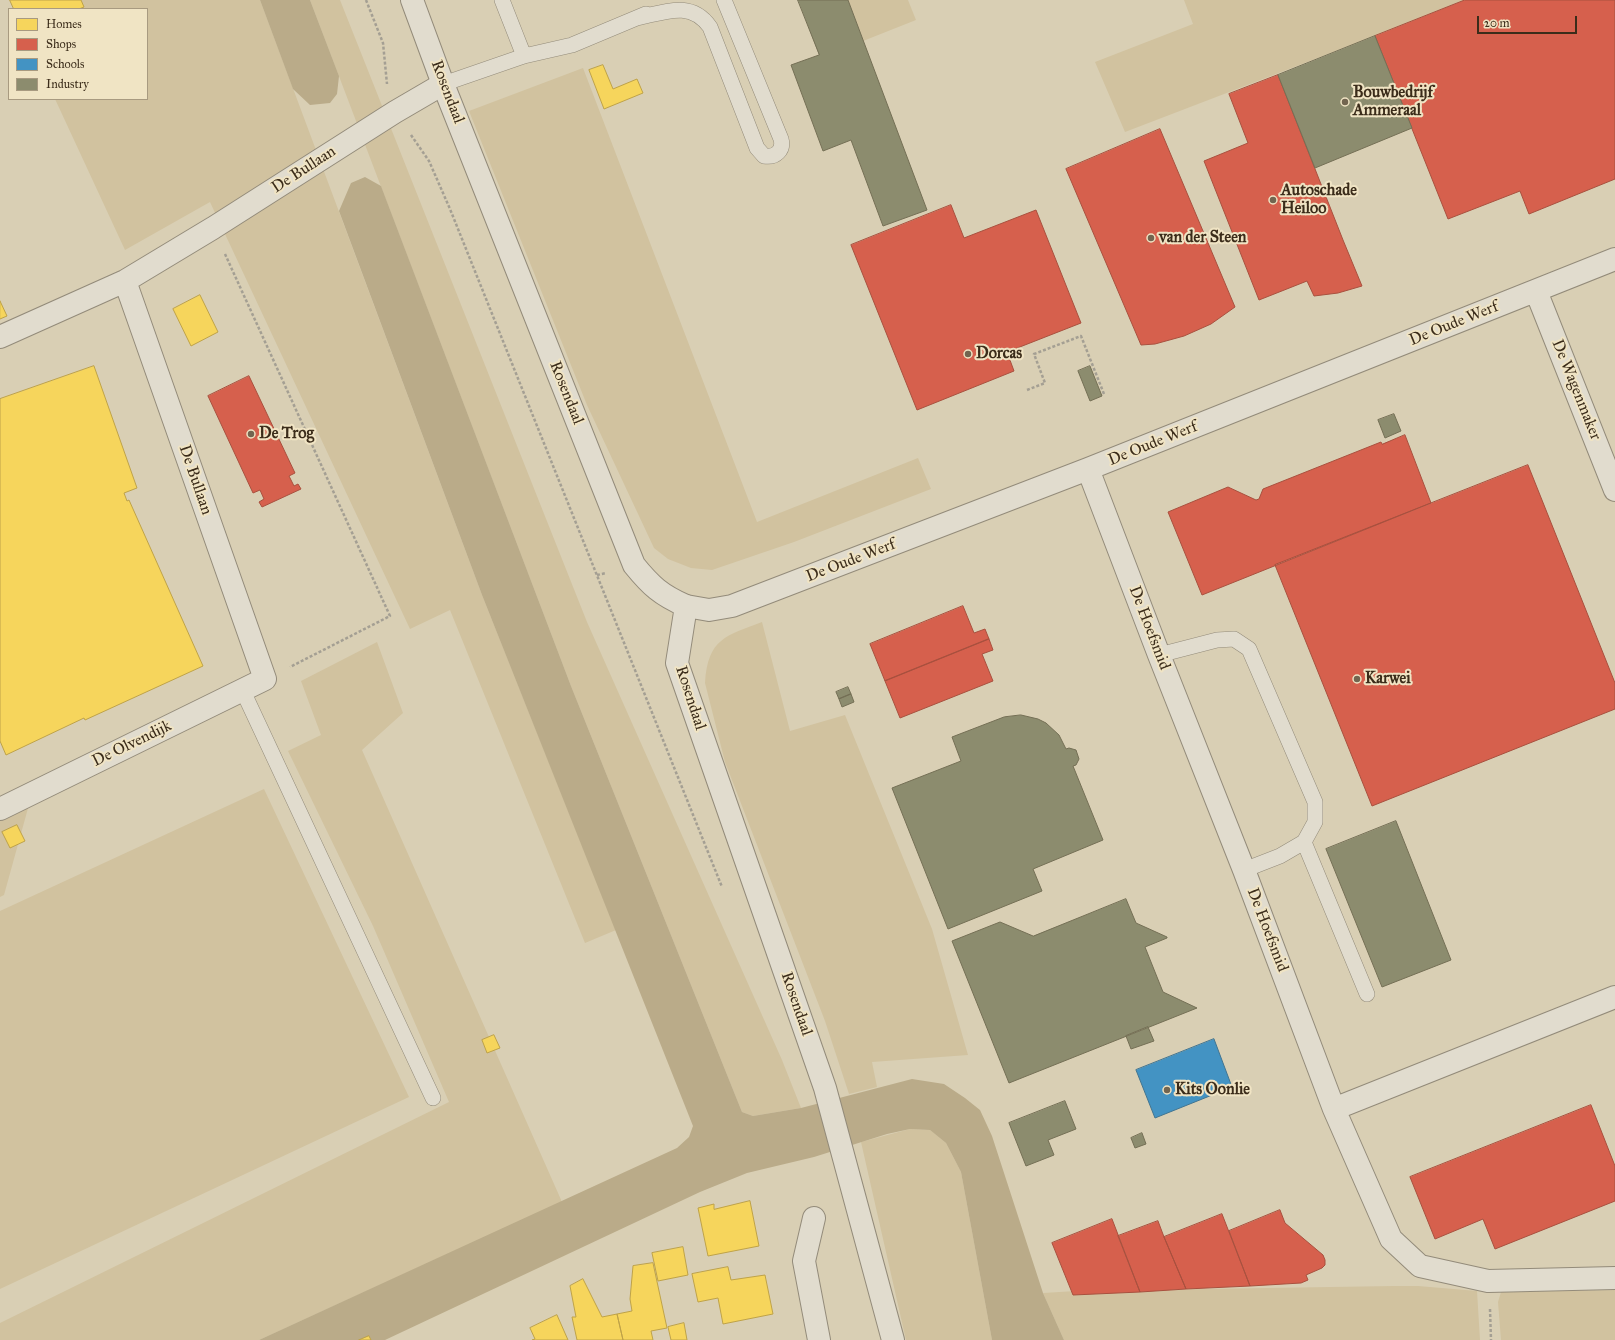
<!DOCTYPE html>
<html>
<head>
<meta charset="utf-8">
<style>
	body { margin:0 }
	#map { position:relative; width:1615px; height:1340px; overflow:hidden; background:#d9cfb4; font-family:"IM FELL Great Primer",serif }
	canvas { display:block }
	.legend { position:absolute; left:8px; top:8px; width:140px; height:92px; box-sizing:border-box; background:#f0e4c4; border:1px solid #a89a80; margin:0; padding:5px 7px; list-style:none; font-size:12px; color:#3b2c1a }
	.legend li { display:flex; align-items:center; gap:8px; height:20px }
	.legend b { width:20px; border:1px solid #a89a80 }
	.scale { position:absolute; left:1477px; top:16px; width:100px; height:18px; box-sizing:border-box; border:2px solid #3b2c1a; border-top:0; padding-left:5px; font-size:12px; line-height:14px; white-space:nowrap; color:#3b2c1a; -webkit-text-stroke:3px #f0e4c4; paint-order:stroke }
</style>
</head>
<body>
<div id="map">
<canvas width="1615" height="1340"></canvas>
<ul class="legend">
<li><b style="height:11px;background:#f6d55c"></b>Homes</li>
<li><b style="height:11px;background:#d6604d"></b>Shops</li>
<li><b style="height:11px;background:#4393c3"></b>Schools</li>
<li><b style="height:11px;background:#8c8c6e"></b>Industry</li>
</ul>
<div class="scale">20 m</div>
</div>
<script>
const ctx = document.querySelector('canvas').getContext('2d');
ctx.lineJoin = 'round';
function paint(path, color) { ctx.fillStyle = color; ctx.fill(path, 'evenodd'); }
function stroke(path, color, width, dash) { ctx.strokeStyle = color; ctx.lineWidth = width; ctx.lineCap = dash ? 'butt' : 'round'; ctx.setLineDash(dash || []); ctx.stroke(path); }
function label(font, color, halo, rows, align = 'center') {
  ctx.font = font + ' "IM FELL Great Primer",serif'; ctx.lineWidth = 4; ctx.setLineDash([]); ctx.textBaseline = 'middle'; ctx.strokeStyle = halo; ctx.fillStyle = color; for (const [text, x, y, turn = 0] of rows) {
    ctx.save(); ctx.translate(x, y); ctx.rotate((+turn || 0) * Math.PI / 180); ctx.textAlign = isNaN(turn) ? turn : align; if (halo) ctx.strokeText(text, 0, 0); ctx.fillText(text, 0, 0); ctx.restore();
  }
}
paint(new Path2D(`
	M10,0H260L482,595L616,930L585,943L450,610L410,629L210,202L125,250L55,99H147V9H14Z
	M310,0H340L587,622L782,1060L801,1108L753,1116L742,1112L571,686Z
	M848,0H908L916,20L863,41Z
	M1184,0H1469L1125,132L1095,62L1193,24Z
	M583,68L757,522L918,458L931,489L794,542L712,570L691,568L668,559L654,548L587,405L469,111Z
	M762,622L790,731L845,715L932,929L968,1055L872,1062L877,1087L849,1094L825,1021L725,762L705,683C708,638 726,636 762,622Z
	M377,642L403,713L362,750L562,1202L259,1340H0V1323L449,1102L373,926L288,751L321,735L301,681Z
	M264,789L409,1097L0,1289V911Z
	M30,801L4,895L0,897V816Z
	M910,1129L930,1130L946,1143L961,1172L992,1340H906L861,1142Z
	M1394,1286H1418L1477,1291L1480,1340H1064L1043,1293L1076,1291Z
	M1615,1290V1340H1501L1498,1302L1501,1292Z`), '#d1c29f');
paint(new Path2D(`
	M260,0H310L339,76L337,94L330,103L310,105L293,89Z
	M365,177L381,186L571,686L742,1112L753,1116L801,1108L912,1079L944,1084L965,1098L980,1110L992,1136L1043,1293L1064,1340H992L961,1172L946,1143L930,1130L910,1129L887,1134L814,1157L747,1173L700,1192L385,1340H259L677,1148L689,1137L693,1126L482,595L339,211L351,183Z`), '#baab89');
const homes = new Path2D(`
	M10,0H81L84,7L79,9H14Z
	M603,65L613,89L637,79L643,93L604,109L589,70Z
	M200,295L218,332L191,346L173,309Z
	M0,301L7,316L0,319Z
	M94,366L137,488L124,493L127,501L129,500L203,666L85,720L84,718L6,755L0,741V399Z
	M17,825L25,841L10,848L2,832Z
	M494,1035L500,1048L487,1053L482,1040Z
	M750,1201L759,1246L708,1256L698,1208L714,1204V1209Z
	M683,1247L688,1275L658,1281L652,1253Z
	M653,1263L667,1328L651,1331L653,1340H623L617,1314L632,1311L630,1299L633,1266Z
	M728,1267L731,1280L765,1275L773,1314L723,1324L718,1298L698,1302L692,1274Z
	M583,1279L602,1317L617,1314L623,1340H577L572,1317H576L570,1286Z
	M557,1315L568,1340H532L535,1339L530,1328Z
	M684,1323L687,1340H671L668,1327Z
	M369,1336L371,1340H359Z`);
paint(homes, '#f6d55c');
stroke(homes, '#bea248', 1);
const shops = new Path2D(`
	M1465,0H1615V179L1529,214L1520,191L1448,219L1375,36Z
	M1278,75L1343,240L1362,286L1338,293L1314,296L1307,281L1259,300L1204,161L1248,143L1229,94Z
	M1160,129L1235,307L1211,324L1184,336L1155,344L1141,345L1066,169Z
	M951,205L964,238L1036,210L1081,323L1007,352L1014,371L917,410L851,245Z
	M249,376L295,473L289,476L294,486L298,484L301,489L262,507L259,502L264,499L260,490L253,493L208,396Z
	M1405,435L1431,503L1202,595L1168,512L1228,487L1256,500L1259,499L1263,489L1381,442L1382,444Z
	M1528,465L1615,683V709L1372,806L1275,565Z
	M963,606L974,633L985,629L989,639L885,681L870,644Z
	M989,639L993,650L982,654L993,681L900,718L885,681Z
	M1591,1105L1615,1166V1201L1495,1249L1483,1219L1435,1239L1410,1177Z
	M1280,1210L1285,1223L1323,1255L1325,1260V1265L1322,1268L1306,1275L1308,1280L1301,1283L1250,1286L1229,1231Z
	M1222,1214L1250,1286L1186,1289L1164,1237Z
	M1112,1219L1140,1292L1073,1295L1052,1243Z
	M1158,1221L1164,1237L1186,1289L1140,1292L1118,1236Z`);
paint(shops, '#d6604d');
stroke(shops, '#a8503e', 1);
const schools = new Path2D(`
	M1214,1039L1232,1087L1155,1118L1136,1070Z`);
paint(schools, '#4393c3');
stroke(schools, '#417490', 1);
const industry = new Path2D(`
	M798,0H848L927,210L883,226L851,140L823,151L791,65L819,55Z
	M1375,36L1412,128L1315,168L1278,75Z
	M1090,366L1102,396L1090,401L1078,371Z
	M1394,414L1401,431L1385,438L1378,420Z
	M848,687L851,694L839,699L836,692Z
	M851,694L854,702L842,707L839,699Z
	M1021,715L1038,719L1046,723L1059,735L1066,749L1069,748L1076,750L1079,759L1076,765L1073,766L1103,840L1033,869L1042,891L948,929L892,788L961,761L952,737L1004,717Z
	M1396,821L1451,960L1382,987L1326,849Z
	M1126,899L1136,923L1167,937V938L1145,947L1163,992L1197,1008L1009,1083L952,941L1000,922L1033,936Z
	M1148,1027L1154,1041L1131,1049L1126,1036Z
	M1065,1101L1076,1129L1048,1140L1054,1155L1026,1166L1009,1123Z
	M1142,1133L1146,1144L1135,1148L1131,1138Z`);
paint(industry, '#8c8c6e');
stroke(industry, '#746f55', 1);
const service = new Path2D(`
	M502,0L524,56
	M637,18C665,12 691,0 710,27L757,148L764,156C776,158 784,150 781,139L724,0
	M443,84L524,56L572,45L646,14
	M1159,655L1217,640L1234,639L1249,649L1315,802V822L1304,842L1280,856L1244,870
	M242,689L433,1098
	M1304,842L1367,994`);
const minor = new Path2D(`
	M1536,291L1615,490
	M0,337L125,281L213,228L395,112L443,84
	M1088,469L1159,655L1244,870L1334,1109L1391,1239L1420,1266L1488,1281L1615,1278
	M686,606L709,610L732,606L1088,469L1615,259
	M0,809L265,679L125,281
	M1334,1109L1615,997
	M814,1218L804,1261L819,1340`);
const tertiary = new Path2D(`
	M412,0L443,84L634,565C651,586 661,595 686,606L677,663L825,1088L893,1340`);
stroke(service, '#938b7a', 16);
stroke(minor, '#938b7a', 24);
stroke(tertiary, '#938b7a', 24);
stroke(new Path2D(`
	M366,0L383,43L387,84
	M411,135L429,161L450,209L722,887
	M225,254L390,616L290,667
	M1027,390L1045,383L1034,354L1081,336L1104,394
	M597,575L606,573
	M1490,1309L1491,1340`), '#a49f93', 2.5, [3, 2]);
stroke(service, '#e1dcce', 15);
stroke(minor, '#e1dcce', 22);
stroke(tertiary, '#e1dcce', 22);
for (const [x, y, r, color] of [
	[1345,102,4,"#726550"],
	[1273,200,4,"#726550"],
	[1151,238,4,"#726550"],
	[968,354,4,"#726550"],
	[251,434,4,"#726550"],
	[1357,679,4,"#726550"],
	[1167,1090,4,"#726550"]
]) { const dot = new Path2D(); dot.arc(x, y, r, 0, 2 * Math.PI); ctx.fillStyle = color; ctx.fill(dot); stroke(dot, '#f0e4c4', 1.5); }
label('16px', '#3b2c1a', '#f0e4c4', [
	["Rosendaal",447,92,69],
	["De Bullaan",304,170,-33],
	["De Oude Werf",1454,324,-22],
	["De Wagenmaker",1576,390,68],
	["Rosendaal",566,393,68],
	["De Oude Werf",1153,444,-22],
	["De Bullaan",195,480,71],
	["De Oude Werf",851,561,-21],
	["De Hoefsmid",1149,628,69],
	["Rosendaal",690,698,72],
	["De Olvendijk",132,744,-26],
	["De Hoefsmid",1267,930,69],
	["Rosendaal",796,1004,71]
]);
label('bold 16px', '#3b2c1a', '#f0e4c4', [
	["Bouwbedrijf",1353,93],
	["Ammeraal",1353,111],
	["Autoschade",1281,191],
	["Heiloo",1281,209],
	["van der Steen",1159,238],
	["Dorcas",976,354],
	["De Trog",259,434],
	["Karwei",1365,679],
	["Kits Oonlie",1175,1090]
], 'left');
</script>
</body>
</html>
